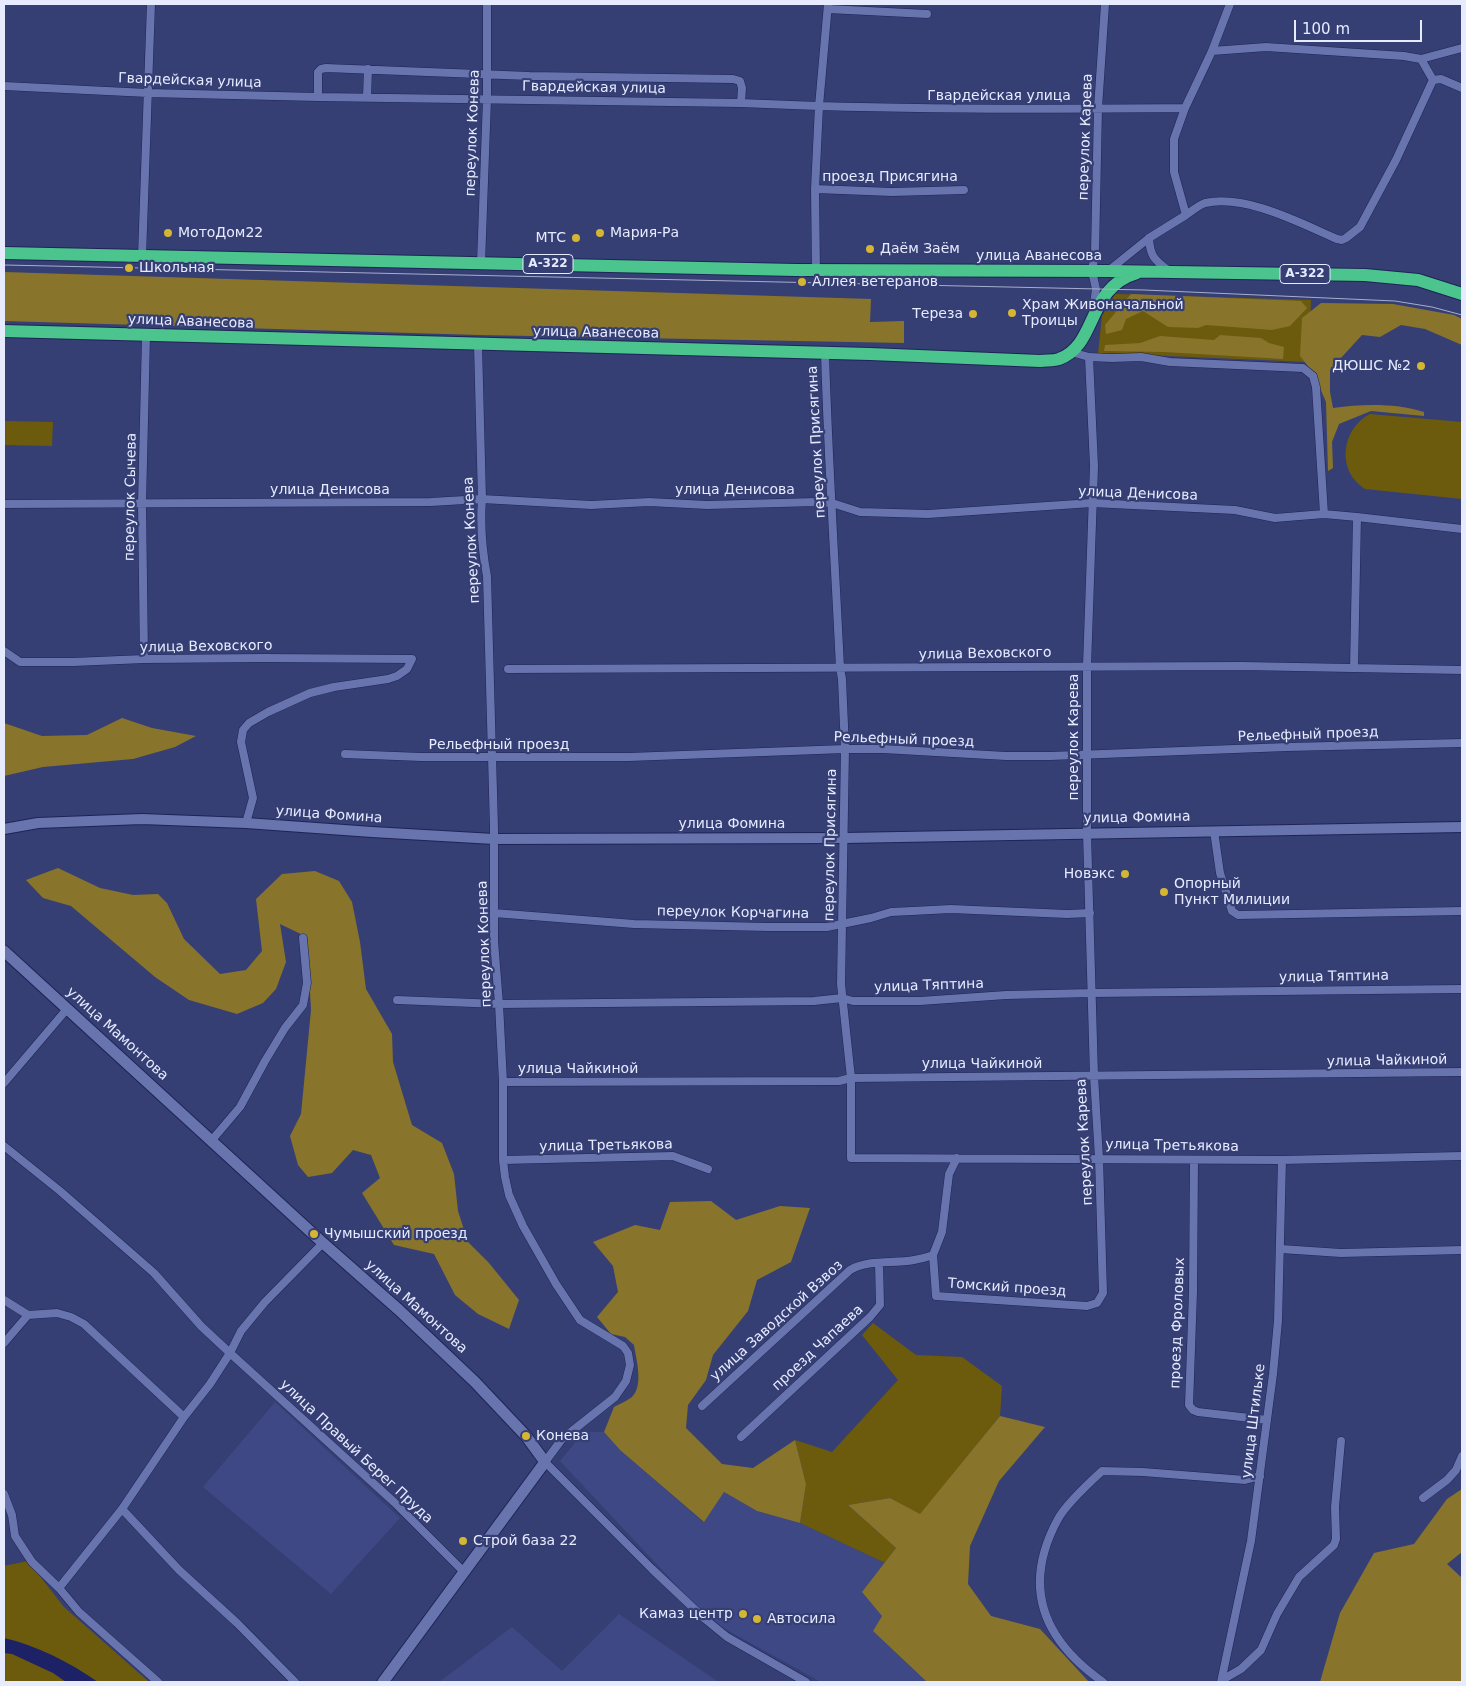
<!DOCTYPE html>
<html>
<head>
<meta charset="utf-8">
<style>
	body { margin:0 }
	#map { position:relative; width:1466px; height:1686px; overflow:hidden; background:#363f74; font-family:"DejaVu Sans",sans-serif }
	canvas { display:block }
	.frame { position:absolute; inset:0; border:5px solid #e6ebff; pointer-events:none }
	.scale { position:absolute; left:1294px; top:20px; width:128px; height:22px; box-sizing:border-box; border:2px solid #e6ebff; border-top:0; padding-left:6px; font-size:15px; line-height:18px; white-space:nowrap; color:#e6ebff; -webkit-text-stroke:4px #363f74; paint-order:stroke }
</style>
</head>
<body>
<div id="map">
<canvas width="1466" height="1686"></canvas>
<div class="frame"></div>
<div class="scale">100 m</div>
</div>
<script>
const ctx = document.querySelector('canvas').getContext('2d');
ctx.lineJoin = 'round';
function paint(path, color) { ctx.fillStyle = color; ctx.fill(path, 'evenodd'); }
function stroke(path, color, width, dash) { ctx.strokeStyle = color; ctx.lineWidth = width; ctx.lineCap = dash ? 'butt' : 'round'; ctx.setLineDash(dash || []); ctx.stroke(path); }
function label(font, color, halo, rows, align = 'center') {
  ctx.font = font + ' "DejaVu Sans",sans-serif'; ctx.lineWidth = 4.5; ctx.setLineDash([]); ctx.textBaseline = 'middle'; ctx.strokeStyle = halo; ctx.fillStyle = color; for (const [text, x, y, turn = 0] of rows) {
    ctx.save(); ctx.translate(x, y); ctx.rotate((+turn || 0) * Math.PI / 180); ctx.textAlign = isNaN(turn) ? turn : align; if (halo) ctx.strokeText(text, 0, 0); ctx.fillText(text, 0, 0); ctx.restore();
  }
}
paint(new Path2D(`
	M275,1402L400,1518L331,1594L203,1487Z
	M584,1432H604L620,1450L703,1522L724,1492L757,1511L800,1523L885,1563L862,1592L882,1616L873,1631L927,1682H821L709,1620L560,1461Z
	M619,1614L717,1681L716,1682H439L512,1627L562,1671Z`), '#3e4884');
paint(new Path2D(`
	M1115,294L1311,300L1309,362L1098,353L1102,316Z
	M1370,414L1462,422V499L1365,489C1336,471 1341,429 1370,414Z
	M4,421L53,422L52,446L4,445Z
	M873,1323L916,1355L962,1357L1002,1386L1000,1416L920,1515L890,1498L848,1505L896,1548L885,1563L800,1523L806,1484L795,1440L832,1452L898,1380L862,1335Z
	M28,1561L64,1607L149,1682H4V1566Z`), '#6c5a0d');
paint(new Path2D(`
	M4,272L871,299L870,322L904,321V343L479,335L4,321Z
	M1131,294L1301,301L1307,308L1290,326L1272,330L1206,325L1198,328L1168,327L1143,311L1126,319L1122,330L1106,334L1105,325Z
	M1321,303L1393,304L1454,315L1462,319V345L1425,329L1401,325L1380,337L1362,335L1330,370V392L1333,408C1363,404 1395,403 1424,412V416L1371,411L1339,424L1332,442L1333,468L1328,471L1326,402L1314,374L1300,356L1302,318Z
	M1220,335L1261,338L1269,343L1284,347L1283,359L1164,352L1104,351L1105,345L1140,343L1160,336L1214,340Z
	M122,718L152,728L196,736L175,747L133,759L43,767L4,776V723L42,736L87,735Z
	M58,868L100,888L133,895L158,894L167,903L184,939L220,974L246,970L262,951L256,899L282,874L315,871L339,881L352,902L360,942L366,989L392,1034L393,1062L412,1125L442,1143L454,1174L458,1211L468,1242L489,1263L519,1300L509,1329L478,1314L455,1295L434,1254L394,1245L362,1193L380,1178L371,1155L353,1150L332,1173L308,1177L298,1165L290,1136L301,1114L311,1010L307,937L280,924L286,962L276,989L263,1003L237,1014L189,1000L155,977L71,906L43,898L26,880Z
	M711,1201L736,1220L780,1206L810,1208L791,1262L757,1280L748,1311L713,1355L706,1380L688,1405L686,1428L722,1464L753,1468L795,1440L806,1484L800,1523L757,1511L724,1492L704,1522L620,1450L604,1432L614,1407C619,1404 627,1401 632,1397C644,1385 636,1359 634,1345L625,1337L611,1334L597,1317L618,1292L613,1266L593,1242L635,1225L660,1230L670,1202Z
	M1000,1416L1045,1427L999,1481L970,1546L968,1584L991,1616L1040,1629L1089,1682H927L873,1631L882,1616L862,1592L896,1548L848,1505L890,1498L920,1514Z
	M1462,1489V1552L1447,1564L1462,1578V1682H1320L1340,1613L1374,1553L1414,1544L1447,1499Z`), '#88752b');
paint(new Path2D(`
	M4,1638C38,1646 69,1662 98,1682H66L53,1673L12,1654L4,1653Z`), '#1d2166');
const minor = new Path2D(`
	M828,9L927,14
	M1212,51L1266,47L1404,56L1421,59L1433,80L1441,79L1462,88
	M1421,59L1462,48
	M4,86L148,93L318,97L741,103C889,110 1037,109 1185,108
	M318,97V72L321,69L326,68L529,76L733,79L740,81L742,88L741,103
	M367,97L368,69
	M815,189L892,192L964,190
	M1186,215C1192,211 1199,205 1205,203C1246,194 1300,223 1337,239L1342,240L1346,238L1360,227L1396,160L1433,80
	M1149,238C1150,257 1155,260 1169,271
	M142,256L151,4
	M481,263L487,99V4
	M816,271L815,189L819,106L828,4
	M1108,271L1149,238L1186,215L1174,172V139L1185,108L1212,51L1230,4
	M1093,311L1096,289L1092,271L1095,253L1098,108L1105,4
	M478,345L482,499C480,525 482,550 487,576L494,828V941L499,1004L503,1082V1160L505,1177L509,1195L523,1226L556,1284L580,1320L623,1346L628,1353L630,1365L626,1381L615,1397L562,1439L545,1462L652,1569L705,1619L727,1637L806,1682
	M1071,352L1089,357L1112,358L1141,357L1170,362L1303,368L1313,376L1316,387L1324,514
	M825,353C828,458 835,563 840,668L842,679L845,749L841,984L851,1078V1158L1282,1160L1462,1156
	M4,504L431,502L482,499L591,505L649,502L707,505L816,502L832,503L860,512L928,514L1092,503L1235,510L1275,518L1324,514L1357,517L1462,529
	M4,651L20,662H73L144,659L264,658L412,659L407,669L397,676L388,679L334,687L310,693L268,712L249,723L243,730L241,742L253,798L246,823
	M144,659L142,503L146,336
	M1354,668L1357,517
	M508,669L1242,666L1462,670
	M345,754L421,757H629L845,749H883L1006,756H1050L1287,747L1462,743
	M1214,831L1220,873L1232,911L1238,915L1462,911
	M494,913L634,924L768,927H827L871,918L891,912L912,911L951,909L1067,914L1090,913
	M397,1000L499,1004L814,1001L842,998L853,1001H920L1006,995L1092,993L1462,989
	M503,1082L839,1081L851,1078L1462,1072
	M4,1083L67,1009
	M212,1140L240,1107L265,1061L285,1028L303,1005L307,983L303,938
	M4,1146L60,1191L154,1273L201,1326L230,1353L394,1502L463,1571
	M957,1158L949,1174L942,1232L933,1255L936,1296L1087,1306L1097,1303L1103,1293L1099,1158L1094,1076L1087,833V666L1094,466L1089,357
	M503,1160L673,1156L708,1169
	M1194,1160L1193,1292L1189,1405L1193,1410L1198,1412L1267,1420
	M1281,1249L1341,1253L1462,1250
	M4,1300L28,1315L57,1313L71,1317L84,1324L184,1417
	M4,1343L28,1315
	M702,1406L850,1270C869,1259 892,1264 914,1260C920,1259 927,1257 933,1255
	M741,1437L870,1317L880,1305L879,1263
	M4,1494L12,1515L15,1536L32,1562L59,1588L79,1612L158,1682
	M1423,1498L1447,1480L1456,1470L1462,1456
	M122,1509L179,1570L237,1623L295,1682
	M59,1588L122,1509L184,1417L210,1384L230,1353L241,1331L265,1302L323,1243
	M1222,1680L1241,1669L1261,1650L1277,1614L1299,1577L1334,1545L1336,1539L1335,1507L1341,1441
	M1103,1682C1043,1640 1021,1587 1058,1519C1065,1506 1090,1482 1102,1471L1143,1472L1245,1480L1260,1476
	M1221,1682L1251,1541L1273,1374L1278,1321L1282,1160`);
const tertiary = new Path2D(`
	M4,829L38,823L142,819L246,823L372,832L494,839L844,838L1462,827`);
const secondary = new Path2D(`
	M4,951L323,1243L399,1310L475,1382L526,1436L545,1462L383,1682`);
const trunk = new Path2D(`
	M4,253L796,270L1108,271L1365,275L1418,280L1462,294
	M4,331L870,354L1040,361C1046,360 1054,361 1059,359C1098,345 1086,288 1137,273`);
stroke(minor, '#1e2456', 9);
stroke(tertiary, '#1e2456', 12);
stroke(secondary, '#1e2456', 13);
stroke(trunk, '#1e2456', 14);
stroke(minor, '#6874ae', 8);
stroke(tertiary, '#6874ae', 10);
stroke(secondary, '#6874ae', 11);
stroke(trunk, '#4cc48d', 12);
stroke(new Path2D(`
	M4,265L1144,290L1395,301L1432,307L1462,315`), '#a7aecd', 1);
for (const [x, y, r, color] of [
	[168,233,5,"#d5b534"],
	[600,233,5,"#d5b534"],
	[576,238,5,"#d5b534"],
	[870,249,5,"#d5b534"],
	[129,268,5,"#d5b534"],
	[802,282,5,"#d5b534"],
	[1012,313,5,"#d5b534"],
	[973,314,5,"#d5b534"],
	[1421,366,5,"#d5b534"],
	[1125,874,5,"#d5b534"],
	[1164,892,5,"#d5b534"],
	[314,1234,5,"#d5b534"],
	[526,1436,5,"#d5b534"],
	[463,1541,5,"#d5b534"],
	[743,1614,5,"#d5b534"],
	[757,1619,5,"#d5b534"]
]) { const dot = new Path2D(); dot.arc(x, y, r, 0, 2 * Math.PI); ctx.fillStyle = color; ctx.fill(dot); stroke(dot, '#363f74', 2); }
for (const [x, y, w] of [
	[548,264,50],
	[1305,274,50]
]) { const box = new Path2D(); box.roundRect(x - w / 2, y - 9.5, w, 19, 4); ctx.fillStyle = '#363f74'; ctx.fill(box); stroke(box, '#e6ebff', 1); }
label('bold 12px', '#e6ebff', null, [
	["А-322",548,264],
	["А-322",1305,274]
]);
label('14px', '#e6ebff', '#363f74', [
	["Гвардейская улица",190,81,2],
	["Гвардейская улица",594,88,1],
	["Гвардейская улица",999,96],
	["переулок Конева",473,133,-88],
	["переулок Карева",1086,137,-88],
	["проезд Присягина",890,177],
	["улица Аванесова",1039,256],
	["улица Аванесова",191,322,2],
	["улица Аванесова",596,333,1],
	["переулок Присягина",817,442,-93],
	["улица Денисова",330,490],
	["улица Денисова",735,490],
	["улица Денисова",1138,494,2],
	["переулок Сычева",131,497,-89],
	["переулок Конева",472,540,-93],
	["улица Веховского",206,647,-1],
	["улица Веховского",985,654,-1],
	["Рельефный проезд",1308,735,-2],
	["переулок Карева",1074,737,-90],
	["Рельефный проезд",904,740,2],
	["Рельефный проезд",499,745],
	["улица Фомина",329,815,4],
	["улица Фомина",1137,818,-1],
	["улица Фомина",732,824],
	["переулок Присягина",831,845,-89],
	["переулок Корчагина",733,913,1],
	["переулок Конева",485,944,-92],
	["улица Тяптина",1334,977,-1],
	["улица Тяптина",929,986,-2],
	["улица Мамонтова",117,1034,42],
	["улица Чайкиной",1387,1061,-1],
	["улица Чайкиной",982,1064],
	["улица Чайкиной",578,1069],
	["переулок Карева",1085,1142,-93],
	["улица Третьякова",606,1146,-1],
	["улица Третьякова",1172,1146,1],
	["Томский проезд",1007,1288,4],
	["улица Мамонтова",416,1307,42],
	["улица Заводской Взвоз",777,1321,-42],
	["проезд Фроловых",1178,1323,-88],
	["проезд Чапаева",818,1348,-43],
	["улица Штильке",1254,1421,-83],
	["улица Правый Берег Пруда",356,1452,43]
]);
label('14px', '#e6ebff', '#363f74', [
	["МотоДом22",178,233],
	["Мария-Ра",610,233],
	["МТС",566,238,"right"],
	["Даём Заём",880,249],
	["Школьная",139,268],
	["Аллея ветеранов",812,282],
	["Храм Живоначальной",1022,305],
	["Троицы",1022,321],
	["Тереза",963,314,"right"],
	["ДЮШС №2",1411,366,"right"],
	["Новэкс",1115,874,"right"],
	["Опорный",1174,884],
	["Пункт Милиции",1174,900],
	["Чумышский проезд",324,1234],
	["Конева",536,1436],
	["Строй база 22",473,1541],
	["Камаз центр",733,1614,"right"],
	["Автосила",767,1619]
], 'left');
</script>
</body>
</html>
